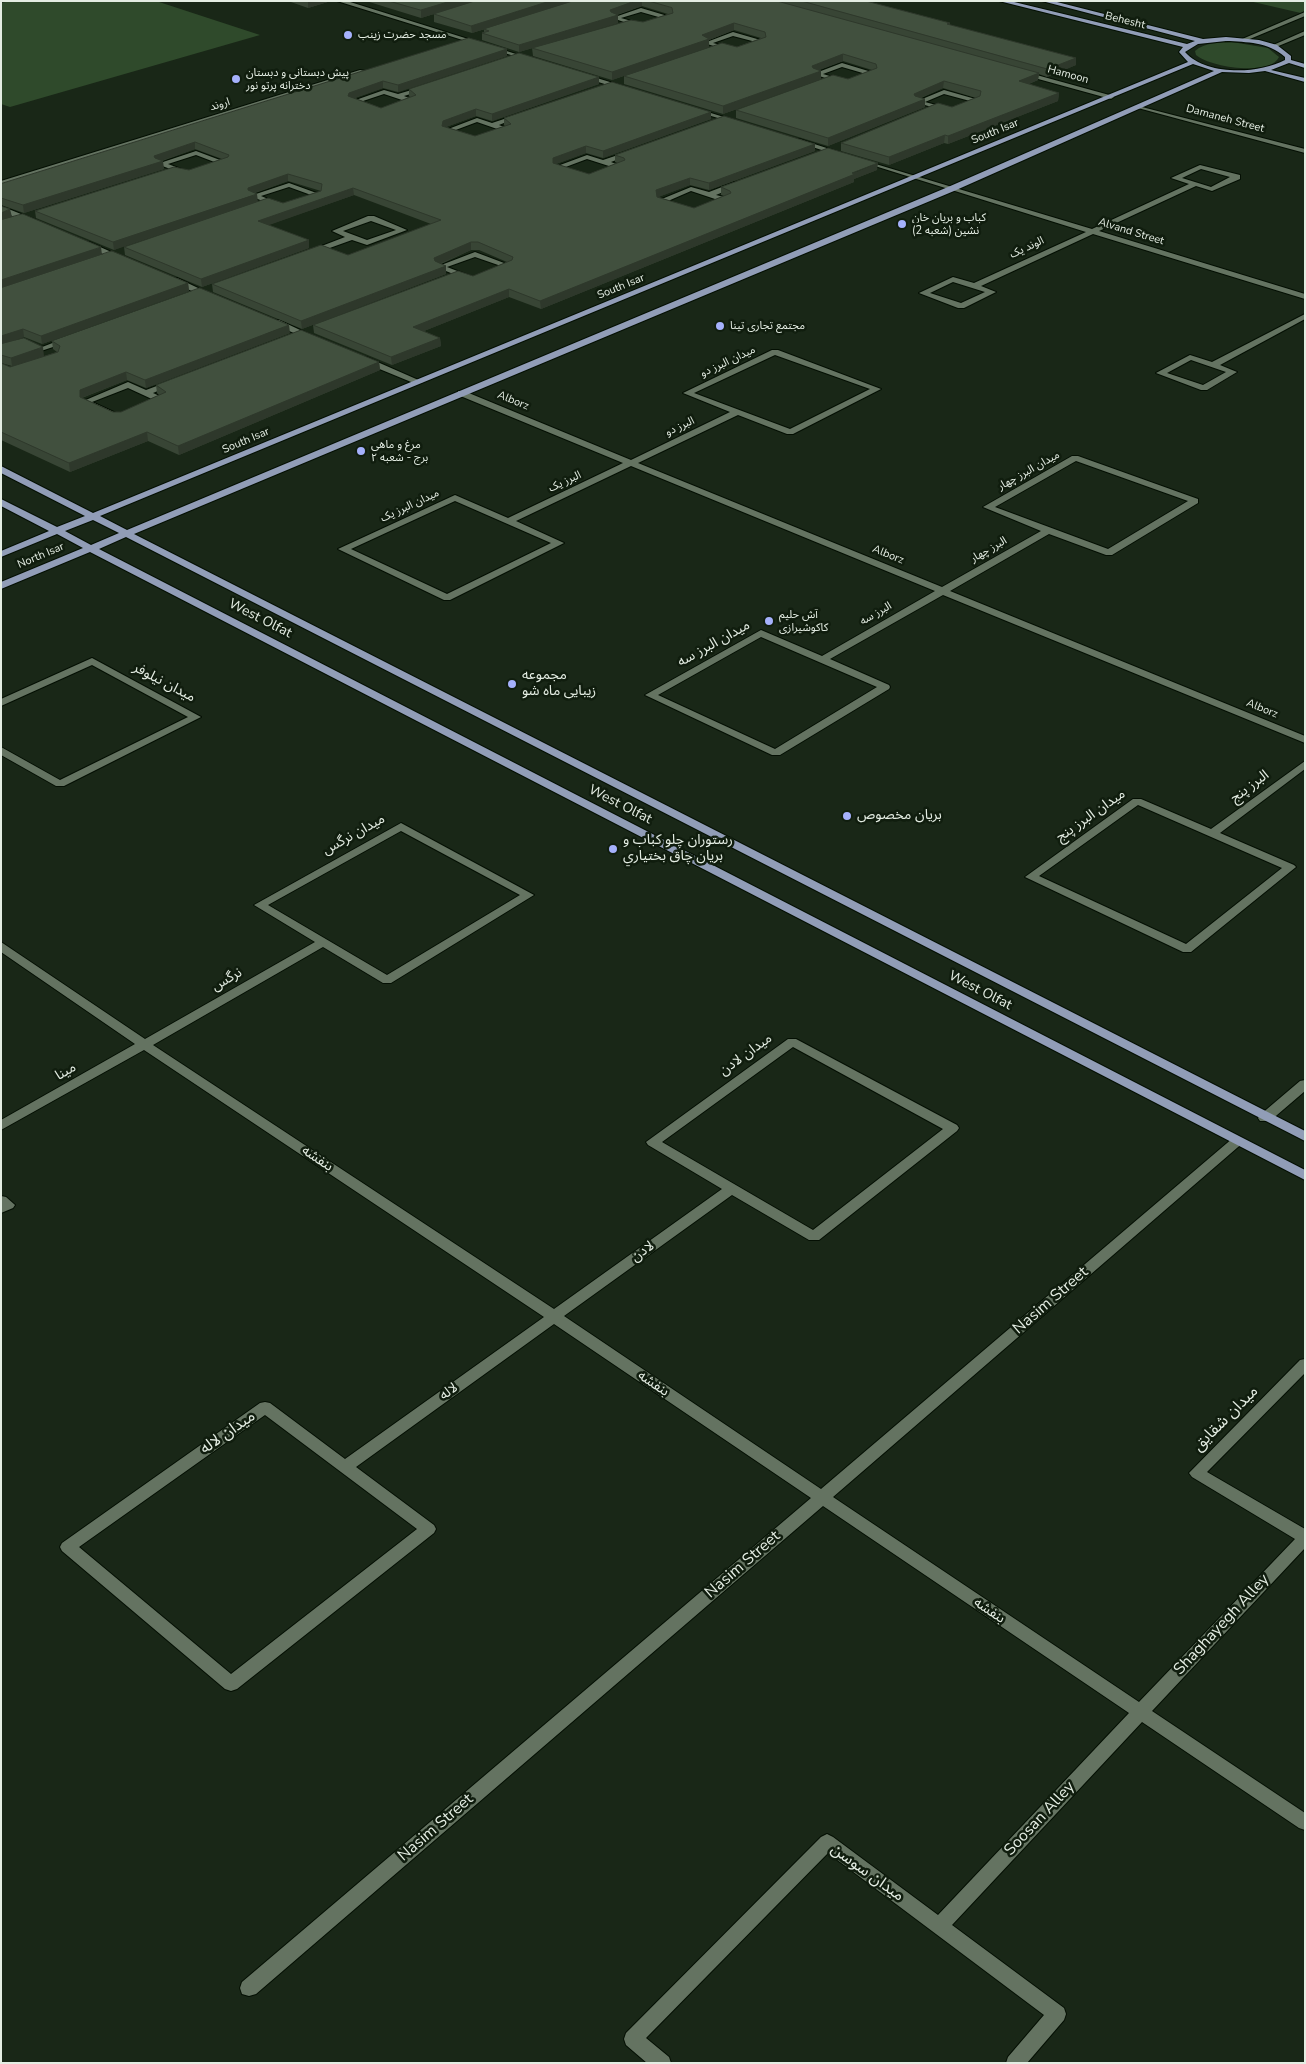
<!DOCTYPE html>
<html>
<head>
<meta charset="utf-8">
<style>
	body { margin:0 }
	#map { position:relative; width:1306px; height:2064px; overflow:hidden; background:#192717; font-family:"Nunito Sans",sans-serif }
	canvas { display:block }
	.frame { position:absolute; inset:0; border:2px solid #e4ede3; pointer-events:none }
</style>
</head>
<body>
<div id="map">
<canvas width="1306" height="2064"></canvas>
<div class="frame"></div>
</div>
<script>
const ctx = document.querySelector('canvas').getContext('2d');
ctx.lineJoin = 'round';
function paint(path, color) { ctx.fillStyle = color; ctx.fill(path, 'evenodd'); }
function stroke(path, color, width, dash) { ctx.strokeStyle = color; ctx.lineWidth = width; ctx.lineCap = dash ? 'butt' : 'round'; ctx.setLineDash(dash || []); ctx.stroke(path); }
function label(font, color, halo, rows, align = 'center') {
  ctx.font = font + ' "Nunito Sans","Noto Sans Arabic",sans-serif'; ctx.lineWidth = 5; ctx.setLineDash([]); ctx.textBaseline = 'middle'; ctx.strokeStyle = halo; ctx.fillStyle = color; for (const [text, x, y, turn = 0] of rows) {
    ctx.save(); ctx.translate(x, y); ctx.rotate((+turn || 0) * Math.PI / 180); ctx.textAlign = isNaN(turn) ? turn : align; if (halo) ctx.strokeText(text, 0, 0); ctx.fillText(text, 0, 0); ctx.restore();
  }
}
paint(new Path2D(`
	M10,1H156L260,35L10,107L1,104V3Z
	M1249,1H1305V14Z
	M1232,42L1268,48L1279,57C1270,77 1209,67 1196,55L1195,51C1205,42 1219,43 1232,42Z`), '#2f4a2b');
const minor = new Path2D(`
	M337,1H347L532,59L527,60Z
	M641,8L671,17L672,18L642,28L612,18ZM641,12L662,18L642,24L621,18Z
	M1305,12V16L1245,41L1240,40Z
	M1305,31V35L1276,47L1271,46Z
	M733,32L764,41L765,42L736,53L704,43ZM733,36L756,42L736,49L713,43Z
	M842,63L875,73L876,74L847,85L813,74ZM842,67L866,74L847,81L823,74Z
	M360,70L365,71L1,185V181Z
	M1022,71L1113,96L1114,97L1111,99L1020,74L1019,73Z
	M584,74L626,87L627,88L624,90L582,77L581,76Z
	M425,86L427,87V89L404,96L414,100V102L381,113L350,102L384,90L398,94ZM384,94L405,101L381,109L360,102Z
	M944,90L979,100L980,101L951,113L915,102ZM944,94L970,101L951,109L925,102Z
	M1138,106L1305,149V153L1138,108Z
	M694,109H698L740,122L735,123L694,111Z
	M516,115L521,116L499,125L509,129V131L475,142L443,131L477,118L492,123ZM477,122L500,130L475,138L453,131Z
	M799,139L842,153L843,154L840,156L797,142V140Z
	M196,151L228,163L189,176L157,164ZM196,155L217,163L189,172L168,164Z
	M630,151L632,152V154L611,162L621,166V168L588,180L552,168L587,155L603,160ZM587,159L612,167L588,176L563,168Z
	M859,159L1092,229L1189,184L1171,178L1200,165L1240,175V179L1212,191L1196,186L1099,231L1305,294V299L1093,234L981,286L996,292L964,308H958L919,293L953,277L974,283L1086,232L859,161ZM1201,169L1230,177L1211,187L1182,178ZM953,282L985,292L961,303L930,293Z
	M735,182L742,184L716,195L728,198V202L694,214L657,201L691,187L709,192ZM691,191L718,200L694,210L668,201Z
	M289,183L322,195L283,209L250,196ZM289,187L311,195L283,205L261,196Z
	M1,206L36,220L37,222L30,224L1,211Z
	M368,216H374L407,230L367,245L352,240L313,254L306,252L345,237L332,231ZM371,221L396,230L367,240L343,231Z
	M83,242H89L127,259L120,261L83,246Z
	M475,252L512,266L473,282L436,267ZM475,257L501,266L473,277L447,267Z
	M171,278H177L215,296L208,298L171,282Z
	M1305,314V319L1220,365L1237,372L1207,390H1201L1156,373L1190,355L1212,362ZM1191,360L1226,372L1203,385L1167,373Z
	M273,320H279L317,338L310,340L273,324Z
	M68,337H71V341L41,351L37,349Z
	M772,350H778L881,389L793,434H787L738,415L638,463L942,587L1041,531L983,507L1072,456H1078L1198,499V503L1112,555H1106L1049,534L950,591L1305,736V743L943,595L830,659L889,685L890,687L889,689L780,755H772L645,695L761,630L822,656L935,591L631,466L516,521L564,543L450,600H444L338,549L455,495L508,518L623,463L458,395V391H464L631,460L730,412L683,393ZM775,355L870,389L790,429L694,393ZM1076,461L1188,501L1108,549L995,507ZM455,501L551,543L447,594L351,549ZM761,637L877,687L775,749L658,695Z
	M360,357H366L423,382L416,384L360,361Z
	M170,381L177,383L153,393L164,398V402L118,420L81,402L128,382L146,390ZM128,388L154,400L118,414L92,402Z
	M92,658L201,717L64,786H56L1,755V747L60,780L188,717L92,665L1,706V699Z
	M1305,761V769L1220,833L1294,865L1296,867L1191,952H1183L1025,877L1133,799H1141L1211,829ZM1138,805L1282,868L1186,944L1039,876Z
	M401,823L534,895L391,983H383L323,947L153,1045L554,1309L722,1189L648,1145L646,1142L788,1039H796L957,1125L959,1128L957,1131L819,1240H809L732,1195L564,1316L821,1489L1233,1138L1238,1137L1245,1141L833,1497L1139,1702L1295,1539L1192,1477L1189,1473L1300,1360L1305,1359V1373L1207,1472L1305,1529V1548L1152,1711L1305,1813V1830L1299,1828L1142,1722L952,1925L1064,2008L1066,2014L1064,2020L1027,2063H1006L1008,2057L1044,2015L828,1853L646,2038L669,2057L671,2063H647L626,2045L624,2039L626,2033L821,1837L827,1834L833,1837L938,1915L1129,1713L823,1506L256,1994L249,1996L242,1994L240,1988L242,1982L811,1498L554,1324L356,1467L434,1525L436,1529L434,1533L237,1689L231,1691L225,1689L62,1551L60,1547L62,1543L260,1403L265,1402L270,1403L345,1459L544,1317L144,1050L1,1130V1120L135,1044L1,952V942L145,1039L315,942L254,905ZM401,831L520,895L387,975L268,905ZM793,1047L943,1129L813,1230L662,1142ZM265,1415L417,1529L231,1674L79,1547Z
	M1305,1080V1091L1270,1121H1260L1258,1118L1260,1115L1300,1081Z
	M1,1196L6,1197L15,1205L13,1208L1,1213Z`);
const major = new Path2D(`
	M999,1H1010L1187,44L1195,41L1042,1H1053L1203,39L1226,37L1259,40L1277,45L1291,56V60L1305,64V68L1289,63L1271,70L1305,78V82L1265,71L1249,73L1222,72L954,191L134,534L1305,1131V1141L126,537L99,549L1305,1170V1180L90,552L1,589V582L83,548L57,534L1,557V551L49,531L1,506V499L57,527L85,516L1,473V466L93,513L1188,62L1179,52L1183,47ZM1226,41C1247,42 1268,42 1285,57V60C1259,74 1206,76 1185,52L1198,44ZM1193,64L1214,71L948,187L127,530L100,516ZM93,520L119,533L91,545L65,531Z`);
stroke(minor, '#040f03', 2);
stroke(major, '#040f03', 2);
paint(minor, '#647361');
paint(major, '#919db7');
paint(new Path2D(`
	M288,1H331L308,8Z
	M366,1H866L950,23V25L1076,58V65L1047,77L1039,74L1038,80L1029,84L1059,93L1058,101L948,144L944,143L889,165L841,151V143L952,107L976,98L943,88L921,98L925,107L828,146L736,118V110L848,79L872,70L843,61L819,70L821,71V79L723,114L624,84V76L737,47L761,38L734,30L709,40V47L612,80L533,56L532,48L643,22L668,14L642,6L617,15L618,23L519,52L482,40V33L484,32V29L534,14L472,33L434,22V14L470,3L421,18Z
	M469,38L507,49V56L398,92L383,88L355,98L381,108L410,97L409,96V89L599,77V84L492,121L476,116L446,127L475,136L505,126L504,125V118L711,112V119L603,158L586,153L556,164L589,174L618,163L615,162V155L815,144V151L709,190L690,185L658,197L694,208L724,196L721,195V187L877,170L854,179V182L541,309L509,297L424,331L440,338L441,346L392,365L314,333L313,325L473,276L507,262L479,250H471L441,264L446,266V274L302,329L213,292L212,284L348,255L431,224L354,195L268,225L309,240V248L202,287L125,255L124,247L283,203L321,191L288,181L255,193L114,250L36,218L35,211L189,170L222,159L195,149L162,161L164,169L24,213L1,205V184Z
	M1,206L12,217L102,255L188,283L189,291L42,344L24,337L15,340L44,356L12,366L1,363Z
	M290,333L146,388L127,380L82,398L113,412H121L159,395L157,393L156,385L379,362L380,370L179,455L148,441L70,472L1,440V363L10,367L57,352L53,349L52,341Z`), '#384535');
paint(new Path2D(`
	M308,1H331L308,8Z
	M451,1H475L421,18V10Z
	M550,1H574L472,33L471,26Z
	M635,1H642V6L610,17V10Z
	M618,15V23L519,52V45Z
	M734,23V30L709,40V47L612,80V72L702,35Z
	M507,49V56L398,92V85Z
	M843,54V61L811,73L812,66Z
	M1076,58V65L1047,77L1048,69Z
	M821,71V79L723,114V106Z
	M1039,73L1038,80L1018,88L1019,81Z
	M599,77V84L492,121V114Z
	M383,81V88L349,100L348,96L349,93Z
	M944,81L943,88L913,101L914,94Z
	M1059,93L1058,101L948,144V136Z
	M925,99V107L828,146V138Z
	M476,109V116L443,128L442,126L443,121Z
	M711,112V119L603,158V151Z
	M945,135L944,143L889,165V157Z
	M195,142V149L155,163L154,156Z
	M815,144V151L709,190V183Z
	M586,146V153L553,165V158Z
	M163,161L164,169L24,213L23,205Z
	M878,163L877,170L854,179V182L541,309L540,301Z
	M288,174V181L248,195V188Z
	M690,178V185L656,198V190Z
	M353,188L354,195L258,229V221Z
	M257,194L258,202L114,250L113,242Z
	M10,209L12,217L1,221V213Z
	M309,240V248L202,287L201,279Z
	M471,242V250L434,266V258Z
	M101,247L102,255L1,288V280Z
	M446,266V274L302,329L301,321Z
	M188,283L189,291L42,344L41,336Z
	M509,289V297L414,335L413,327Z
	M289,325L290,333L146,388L145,380Z
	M23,329L24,337L1,345V336Z
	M440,338L441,346L392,365L391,357Z
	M43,347L44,356L12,366L11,358Z
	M379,362L380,370L179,455L178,446Z
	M126,372L127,380L81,398L80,397V390Z
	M147,432L148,441L70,472L69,463Z`), '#2e382b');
const building = new Path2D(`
	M389,1H451L421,10Z
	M475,1H550L471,26L434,14Z
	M573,1H635L610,10L611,12L618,15L519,45L482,33L489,31L484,29Z
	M649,1H777L1039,73L1019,81L1059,93L948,136L945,135L889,157L841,143L938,103L952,107L980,96L981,91L944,81L914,94L915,96L925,99L828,138L736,110L833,75L848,79L877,68L876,64L843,54L812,66L813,68L821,71L723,106L624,76L722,43L737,47L766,37L765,32L734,23L702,35L709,39L612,72L532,48L631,20L643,22L673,13L672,8Z
	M802,1H866L950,23L947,24L1076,58L1048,69Z
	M469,38L507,49L398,85L383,81L349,93L348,96L381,108L416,95L409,89L519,53L599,77L492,114L476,109L443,121L442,126L475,136L511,124L504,118L612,82L711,112L603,151L586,146L553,158V163L589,174L625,160L624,158L615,155L724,116L815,144L709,183L690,178L656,190L657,197L694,208L731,193L730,191L721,187L828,148L878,163L852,173L855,174L540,301L509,289L413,327L440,338L391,357L313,325L458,271L473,276L512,260L513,257L478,242H471L434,258L435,261L446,266L301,321L212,284L321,245L348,255L441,220L353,188L258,221L309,240L201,279L124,247L268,198L283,203L321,191L322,184L288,174L248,188V190L257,194L113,242L35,211L174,167L189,170L228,157L229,155L195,142L154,156L155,158L163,161L23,205L1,198V184Z
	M1,206L10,209L1,213Z
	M23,214L101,247L1,280V220Z
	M112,251L188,283L41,336L23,329L1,336V288Z
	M200,288L289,325L145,380L126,372L80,390V397L113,412H121L166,392L156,385L301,330L379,362L178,446L147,432L69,463L1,432V363L10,367L58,352L60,346L52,341Z
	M24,338L43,347L11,358L1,355V344Z`);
paint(building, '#41503e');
stroke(building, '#2e382b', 1);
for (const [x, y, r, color] of [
	[348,35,5,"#a5b1fc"],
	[236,79,5,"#a5b1fc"],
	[902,224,5,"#a5b1fc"],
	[720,326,5,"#a5b1fc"],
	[361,451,5,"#a5b1fc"],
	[769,621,5,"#a5b1fc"],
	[512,684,5,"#a5b1fc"],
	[847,816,5,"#a5b1fc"],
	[613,849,5,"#a5b1fc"]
]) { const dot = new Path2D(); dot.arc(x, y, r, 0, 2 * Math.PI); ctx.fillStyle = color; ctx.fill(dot); stroke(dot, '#101d0e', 2); }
label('11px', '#e4ede3', '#101d0e', [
	["Behesht",1125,21,14],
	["Hamoon",1068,75,15],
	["اروند",220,105,-17],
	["Damaneh Street",1225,119,15],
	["South Isar",995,132,-22],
	["Alvand Street",1131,232,17],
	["الوند یک",1027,248,-25],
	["South Isar",621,287,-22],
	["میدان البرز دو",728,362,-25],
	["Alborz",513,401,22],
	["البرز دو",680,427,-25],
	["South Isar",246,441,-23],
	["میدان البرز چهار",1029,471,-29],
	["البرز یک",565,482,-25],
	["میدان البرز یک",410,506,-25],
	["البرز چهار",989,550,-30],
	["Alborz",888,555,22],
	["North Isar",41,556,-23],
	["البرز سه",876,614,-30],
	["Alborz",1262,709,22]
]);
label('11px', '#e4ede3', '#101d0e', [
	["مسجد حضرت زینب",358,35],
	["پیش دبستانی و دبستان",246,73],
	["دخترانه پرتو نور",246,86],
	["کباب و بریان خان",912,218],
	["نشین (شعبه 2)",912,231],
	["مجتمع تجاری تینا",730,326],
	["مرغ و ماهی",371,445],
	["برج - شعبه ۲",371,458],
	["آش حلیم",779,615],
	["کاکوشیرازی",779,628]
], 'left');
label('14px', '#e4ede3', '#101d0e', [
	["West Olfat",260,619,27],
	["میدان البرز سه",714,644,-29],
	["میدان نیلوفر",164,683,28],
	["البرز پنج",1250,787,-37],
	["West Olfat",620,805,27],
	["میدان البرز پنج",1091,816,-35],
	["میدان نرگس",354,835,-29],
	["نرگس",227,980,-30],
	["West Olfat",980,991,27],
	["میدان لادن",746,1055,-36],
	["مینا",66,1072,-30],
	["بنفشه",317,1159,34],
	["لادن",643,1252,-36],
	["بنفشه",653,1384,34],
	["لاله",449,1392,-36],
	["بنفشه",989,1611,34]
]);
label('14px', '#e4ede3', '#101d0e', [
	["مجموعه",522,676],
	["زیبایی ماه شو",522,692],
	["بریان مخصوص",857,816],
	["رستوران چلو كباب و",623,841],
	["بريان چاق بختياري",623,857]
], 'left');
label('16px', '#e4ede3', '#101d0e', [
	["Nasim Street",1051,1301,-41],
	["میدان شقایق",1226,1419,-45],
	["میدان لاله",228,1433,-35],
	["Nasim Street",743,1565,-41],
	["Shaghayegh Alley",1222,1625,-47],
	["Soosan Alley",1040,1819,-47],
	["Nasim Street",436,1828,-41],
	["میدان سوسن",867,1873,36]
]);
</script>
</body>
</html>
